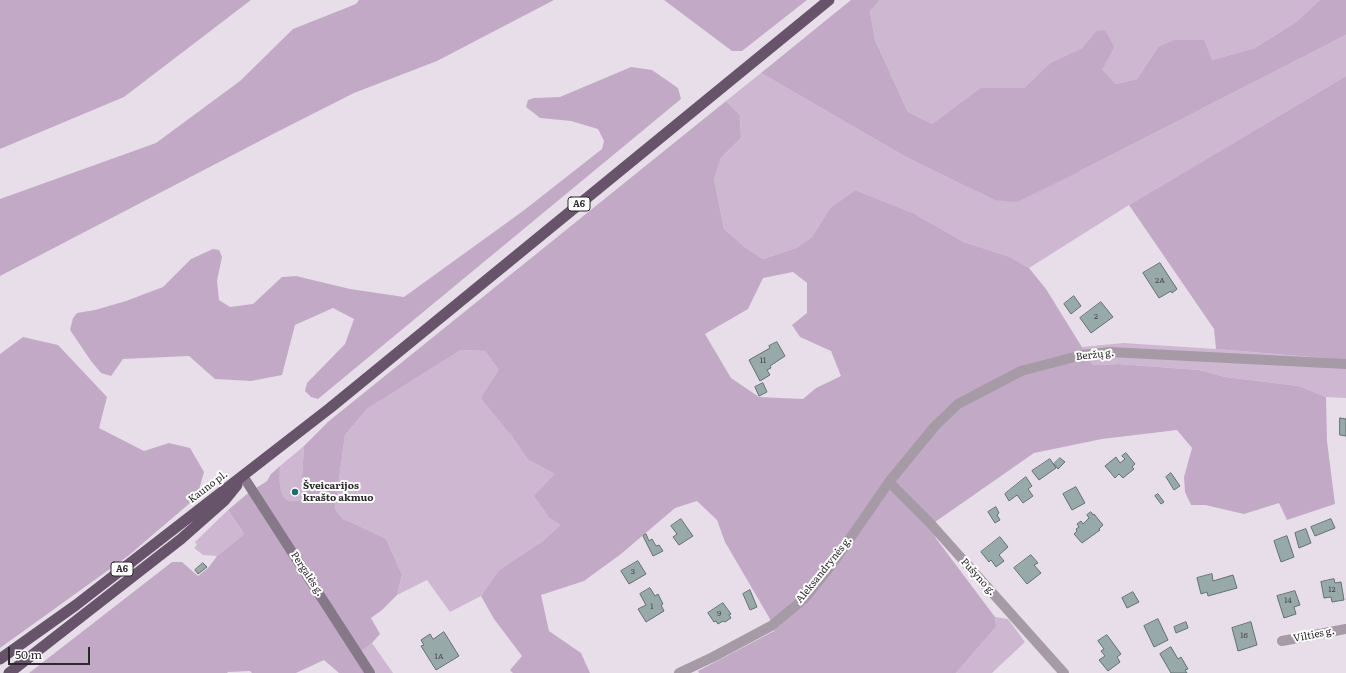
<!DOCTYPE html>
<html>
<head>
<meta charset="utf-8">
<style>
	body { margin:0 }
	#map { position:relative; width:1346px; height:673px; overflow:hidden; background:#e8deea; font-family:Literata,serif }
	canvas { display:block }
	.scale { position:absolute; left:8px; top:647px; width:82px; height:18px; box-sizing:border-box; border:2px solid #2c282d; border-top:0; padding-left:5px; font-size:12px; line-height:14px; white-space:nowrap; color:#2c282d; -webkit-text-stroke:3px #fff; paint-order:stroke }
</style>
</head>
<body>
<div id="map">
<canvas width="1346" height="673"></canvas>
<div class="scale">50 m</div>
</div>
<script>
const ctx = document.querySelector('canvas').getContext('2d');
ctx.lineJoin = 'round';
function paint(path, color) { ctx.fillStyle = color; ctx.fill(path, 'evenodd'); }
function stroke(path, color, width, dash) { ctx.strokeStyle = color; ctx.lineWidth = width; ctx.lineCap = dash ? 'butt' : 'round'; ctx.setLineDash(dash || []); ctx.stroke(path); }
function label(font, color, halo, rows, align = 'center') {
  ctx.font = font + ' Literata,serif'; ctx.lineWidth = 4; ctx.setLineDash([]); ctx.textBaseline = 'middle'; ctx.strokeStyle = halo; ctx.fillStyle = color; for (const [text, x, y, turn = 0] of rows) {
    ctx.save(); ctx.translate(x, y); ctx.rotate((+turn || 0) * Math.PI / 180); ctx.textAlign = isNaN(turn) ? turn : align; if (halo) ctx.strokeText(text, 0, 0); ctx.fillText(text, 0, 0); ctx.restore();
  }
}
paint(new Path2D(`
	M880,0H1320L1296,22L1255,48L1212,60L1158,47L1137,79L1116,84L1102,71L1096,31L1082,48L1050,63L1024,88H980L932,124L908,112L875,40L870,11Z
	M1346,35V76L1129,205L1029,268L1010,257L964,242L913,213L855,190L830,208L812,237L796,248L763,259L746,248L724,229L714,179L721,158L741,138L740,115L726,101L761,73L906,157L994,200L1082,170Z
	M1123,343L1216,349L1346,360V398L1326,397L1299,386L1225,377L1199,370L1119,364L1093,365L1082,347Z
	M461,350L485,351L499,370L511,435L528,460L555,474L550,518L560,525L543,541L499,570L481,596L450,612L427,580L397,595L402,575L386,539L353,523L343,519L335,509L345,435L367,409Z
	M304,446L302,478L307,496L304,500C300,500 294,501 290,501C277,497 280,476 280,466Z
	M228,510L244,534L217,556L203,555L194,548L197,545L195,542Z
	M995,617L1008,619L1025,642L992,673H956L996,627Z
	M372,643L393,673H366L356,655Z`), '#ceb7d1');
paint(new Path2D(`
	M0,0H251L124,97L0,149Z
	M359,0H554L437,61L354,93L277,132L0,276V199L156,143L240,81L293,29L356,4Z
	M664,0H807L742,51H732Z
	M851,0H880L870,11L875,40L908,112L932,124L980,88H1024L1050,63L1082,48L1096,31L1105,30L1114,47L1102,70L1116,84L1137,79L1158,47L1174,40H1204L1212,60L1255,48L1296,22L1320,0H1346V35L1082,170L1017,202L994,200L906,157L761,73Z
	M631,67L652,70L678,88L681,99L318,399L311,397L305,391L307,383L345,344L354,319L333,308L295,325L282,375L251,381L215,379L189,356L123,359L111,376L101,373L91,361L70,330L73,318L77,313L95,310L126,301L163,287L191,259L213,249L219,250L222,257L217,281L219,300L230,307L253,304L282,277L296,276L350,289L404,297L523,211L602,149L604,141L598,129L571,121L540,118L526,107L528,100L534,98L560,97Z
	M1346,76V360L1216,349L1214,329L1129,205Z
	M726,101L740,115L741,138L721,158L714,179L724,229L746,248L763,259L796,248L812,237L830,208L855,190L913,213L964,242L1010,257L1029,268L1046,289L1093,365L1119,364L1199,370L1225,377L1299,386L1326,397L1327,441L1335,504L1287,520L1279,503L1244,514L1205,505H1191L1185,492L1184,477L1192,448L1177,430L1102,439L1034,453L935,522V537L995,617L996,627L956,673H699L698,671L774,631L770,619L725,542L717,520L697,501L675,508L621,554L584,581L541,595L549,631L581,653L590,673H513L510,670L522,656L494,619L481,596L499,570L543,541L560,525L550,518L534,496L555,474L528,460L511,435L481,398L499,370L485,351L461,350L367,409L345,435L335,509L343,519L353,523L386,539L402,575L397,595L382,610L371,618L380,634L372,643L356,655L366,673H339L324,660L296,673H252L250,671L228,672L227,673H29L172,562H182L198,576L209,567L217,556L244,534L228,510L247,494L267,481L271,474L280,466C280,476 277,497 290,501C294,501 300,500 304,500L307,496L302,478L304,446L329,421ZM793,272L807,283V313L792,325L800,337L831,351L841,376L816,388L803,399L759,397L731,378L705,334L748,309L763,278Z
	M23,337L58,345L107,397L99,428L144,451L169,443L190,448L204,472L197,497L128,556L0,648V354Z`), '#c2aac6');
const building = new Path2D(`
	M1160,263L1177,289L1172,293L1171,291L1159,298L1143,273Z
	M1074,296L1081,306L1071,314L1064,304Z
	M1101,302L1113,317L1091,333L1080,318Z
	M777,342L785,356L770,366L771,368L767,370L770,375L760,381L749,360L770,348L769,346Z
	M763,383L767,392L759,396L755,387Z
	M1340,418L1346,419V436L1340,435Z
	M1126,453L1135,464L1132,467L1134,469L1123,478L1119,474L1115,478L1105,466L1116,457L1120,463L1125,459L1122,456Z
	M1060,458L1065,462L1058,469L1054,464Z
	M1050,459L1056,468L1039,480L1032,471Z
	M1171,473L1180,486L1174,490L1166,477Z
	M1026,477L1032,486L1028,489L1033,496L1023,503L1017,495L1009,501L1005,494Z
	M1076,487L1085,503L1072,510L1063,494Z
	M1158,494L1164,502L1161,504L1155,496Z
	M996,507L999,513L997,515L1000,520L995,523L988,512Z
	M1091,512L1093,515L1094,514L1103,525L1099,529L1100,530L1082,543L1074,534L1077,531L1076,529L1079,527L1077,524L1081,521L1083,524L1089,518L1087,515Z
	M681,519L693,536L679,545L673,537L677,534L671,526Z
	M1331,519L1335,528L1315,536L1311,527Z
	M1306,529L1311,543L1299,548L1295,533Z
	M646,534L649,541L652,539L656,546L659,545L663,551L653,556L643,536Z
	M1287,536L1294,557L1281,562L1274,541Z
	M1000,537L1008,547L999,555L1004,561L996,567L991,560L989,562L981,552Z
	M1031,555L1038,563L1034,565L1041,573L1027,584L1014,568Z
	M638,561L646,574L629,584L621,571Z
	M203,563L207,567L198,574L195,570Z
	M1212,574L1213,581L1233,575L1237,588L1208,596L1207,592L1201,594L1197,578Z
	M1334,579L1335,583L1341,582L1344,600L1332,602L1331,597L1324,598L1321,582Z
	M650,588L655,596L658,594L663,604L661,605L664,611L646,622L638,609L646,605L640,594Z
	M750,590L757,607L750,610L743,594Z
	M1295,591L1300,605L1294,607L1296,614L1284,618L1277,596Z
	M1133,592L1139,602L1127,608L1122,598Z
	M723,603L731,614L729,615L731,618L725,622L723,621L718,624L716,621L714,622L708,613Z
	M1158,619L1168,640L1154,647L1144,626Z
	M1186,622L1188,628L1176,633L1174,627Z
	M1251,622L1257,645L1238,651L1232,628Z
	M444,632L459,656L436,670L421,646L424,645L421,640L430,634L433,639Z
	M1107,635L1121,654L1117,657L1120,662L1108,671L1099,660L1105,656L1101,651L1104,649L1098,641Z
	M1171,647L1178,659L1181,657L1188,669L1185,670L1187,673H1171L1160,654Z`);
paint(building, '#98a9aa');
stroke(building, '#627172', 1);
stroke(new Path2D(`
	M889,482L930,523L1064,673
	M1282,641L1346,629
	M679,673L713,657L771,626L804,599L833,563L889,482L935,426L958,404L1021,371L1082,355L1110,352L1346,364`), '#a59aa6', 10);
stroke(new Path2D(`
	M243,476L370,673`), '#867789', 10);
stroke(new Path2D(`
	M0,659L76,605L330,408L829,0
	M9,673L181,539L224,501L237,485`), '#68546a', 11);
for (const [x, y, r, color] of [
	[295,492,4,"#226d72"]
]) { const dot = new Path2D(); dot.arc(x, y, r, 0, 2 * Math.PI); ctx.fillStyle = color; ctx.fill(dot); stroke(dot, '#fff', 1.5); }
label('8px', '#47484c', null, [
	["2A",1160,281],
	["2",1096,317],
	["11",763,361],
	["3",633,572],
	["12",1332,590],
	["14",1288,601],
	["1",652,607],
	["9",719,614],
	["16",1244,636],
	["1A",439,657]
]);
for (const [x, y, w] of [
	[579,204,22],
	[122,569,22]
]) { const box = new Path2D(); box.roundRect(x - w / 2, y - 7, w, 14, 3); ctx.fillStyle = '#fff'; ctx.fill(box); stroke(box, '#2c282d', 1); }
label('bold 9px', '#2c282d', null, [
	["A6",579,204],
	["A6",122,569]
]);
label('10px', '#2c282d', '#fff', [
	["Beržų g.",1095,355,-6],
	["Kauno pl.",208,487,-37],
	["Aleksandrynės g.",824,570,-51],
	["Pergalės g.",307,574,57],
	["Pušyno g.",978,577,48],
	["Vilties g.",1314,635,-11]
]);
label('bold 10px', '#2c282d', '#fff', [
	["Šveicarijos",303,486],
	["krašto akmuo",303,498]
], 'left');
</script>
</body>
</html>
